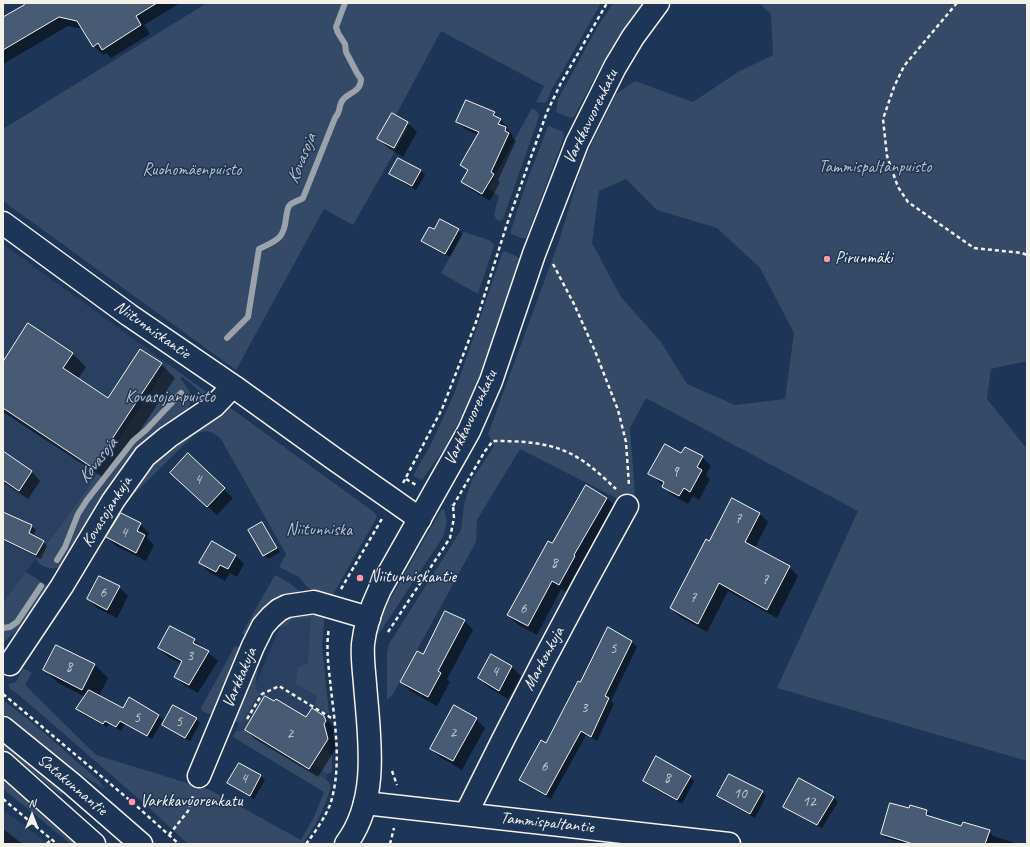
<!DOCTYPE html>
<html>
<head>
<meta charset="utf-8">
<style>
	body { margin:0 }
	#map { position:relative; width:1030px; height:847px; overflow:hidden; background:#1d3557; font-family:Caveat,sans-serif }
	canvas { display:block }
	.frame { position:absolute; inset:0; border:4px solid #f4f1e8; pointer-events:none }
	.north { position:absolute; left:12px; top:795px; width:40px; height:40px; -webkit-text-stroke:3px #1d3557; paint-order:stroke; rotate:0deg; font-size:11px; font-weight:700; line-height:16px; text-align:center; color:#f4f1e8 }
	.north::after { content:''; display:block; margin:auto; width:14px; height:18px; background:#f4f1e8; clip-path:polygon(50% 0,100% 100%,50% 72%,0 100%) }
</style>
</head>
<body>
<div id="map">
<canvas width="1030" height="847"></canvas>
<div class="frame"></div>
<div class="north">N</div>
</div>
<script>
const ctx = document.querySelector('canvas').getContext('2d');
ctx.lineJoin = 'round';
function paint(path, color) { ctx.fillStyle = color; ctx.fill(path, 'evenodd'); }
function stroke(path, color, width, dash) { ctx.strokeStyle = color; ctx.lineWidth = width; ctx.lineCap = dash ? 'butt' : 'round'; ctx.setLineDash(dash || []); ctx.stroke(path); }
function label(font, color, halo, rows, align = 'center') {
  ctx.font = font + ' Caveat,sans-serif'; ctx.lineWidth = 3; ctx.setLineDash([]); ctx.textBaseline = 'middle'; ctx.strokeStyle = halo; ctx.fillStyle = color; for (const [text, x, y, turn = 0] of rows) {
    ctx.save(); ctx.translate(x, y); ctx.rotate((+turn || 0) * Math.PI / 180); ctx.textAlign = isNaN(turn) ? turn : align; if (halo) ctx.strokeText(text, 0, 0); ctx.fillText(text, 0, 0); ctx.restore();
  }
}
paint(new Path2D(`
	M3,244L168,364L89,486L3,603Z
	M306,609L322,627L320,668L329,751L327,778L324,792L233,737L280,627Z
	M3,810L49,844H3Z`), '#2a4060');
paint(new Path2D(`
	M207,3H601L551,91L547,101L544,103L536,102L544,86L441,31L396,115L411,123L353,225L324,209L236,370L3,201V129Z
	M613,3H643C615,38 594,78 574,117L570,118L556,112L558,99L598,26Z
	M759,3H1027V361L991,369L987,399L1027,449V761L777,688L858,511L646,398L630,428L636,508L520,449L477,520L476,542L393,694L387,700V653L389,644L461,530L464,504L472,480L494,446L488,434L559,241L583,162L616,94L635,81L693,102L738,72L773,55L771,14ZM626,179L657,210L717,228L760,268L794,333L785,399L735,405L687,384L661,342L621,297L592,243L599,191Z
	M532,108L538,112L539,117L503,219L500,221L496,219L494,214L499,196L488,188Z
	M548,126H550L563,132L564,137L526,238H521L510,233L527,181Z
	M464,232L489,240L494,245L478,294L441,273Z
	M504,251L516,256L520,259L484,368L468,404L444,449L422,480L413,476L430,446L454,394L502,254Z
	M168,364L212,396L153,444L67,565C56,570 42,570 36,559L89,486ZM182,377C191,383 199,389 204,399L199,406L194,410L188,408C195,396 187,387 180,378Z
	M229,407L374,512L377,517L331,598L316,595L307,587L299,577L279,567L286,554L221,439C212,430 204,429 194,435L125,503L146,465L218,411Z
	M444,509L447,522L443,537L376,638L379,624L384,610L441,510Z
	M26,572L45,584L48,588L42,603L21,627L3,643V603Z
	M275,575L288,582L302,593L247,636L242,633Z
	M285,613H325L322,646L329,714L315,705L317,696L296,684L298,667L308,663L311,618L293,619L286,626L281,628L277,626Z
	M264,639L268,640L258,668L255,687L259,693L241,723L235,722L240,692Z
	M235,646L240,647L243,651L215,714C210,715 206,713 202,711L201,708Z
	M23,668L32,673L25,685L96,755L210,790L301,840L314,817L324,792L233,737L235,732L245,730L327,780L331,786C325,808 316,826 302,844H188L147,806L19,695L9,688V684L16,682Z
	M3,700L34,724L99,781L105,789L70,768L28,732L3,713Z
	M3,740L66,791L61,795L3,749Z
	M322,748L332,755V772L328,774L312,764Z
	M3,776L80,844H71L3,789Z`), '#354a67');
paint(new Path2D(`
	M28,3H180L144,25L150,34L111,58L106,53L103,55L94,46L83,29L68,26L3,64V18Z
	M467,101L494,113L507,127V129L513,136L512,137L516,141L498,180L500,182L490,201L470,189L463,182L468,172L462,165L478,135L465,129L457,122Z
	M392,115L408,123L417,132L403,157L388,148L379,139Z
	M421,171L425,175L416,190L395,178L391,174Z
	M435,230H458L462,234L450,257L427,245L423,241Z
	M140,350L161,364L175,378L107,480L3,412V363L72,353L86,367L78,379L108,399Z
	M3,452L32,472L40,481L28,499L3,482Z
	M681,454L702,457L711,466L706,475L710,479L699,500L693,496L688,504L672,495L663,486V485L659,482L650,473Z
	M188,455L233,498L217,515L180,482Z
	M586,487L607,498L616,507L582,565L583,566L568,593L561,589L537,635L517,624L508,615Z
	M759,513L768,522L755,548L789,567L798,576L777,618L728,591L707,632L680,617L671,608L710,542Z
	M121,514L140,524L149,533L147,538L154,545L146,561L116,546L107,537Z
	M6,515L32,526L36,530L33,537L43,542L47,546L41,559L3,540V522Z
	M262,524L266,528L280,552L268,559L264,555Z
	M235,555L244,564L237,577L230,573L225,581L209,572L200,563Z
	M119,587L128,596L117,618L97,608L88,599Z
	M446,612L465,621L473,630L447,679L450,682L437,706L410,691L401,682L423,655Z
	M171,627L194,640L218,661L198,693L184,685L175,676L182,664L168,657L159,648Z
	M608,628L632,642L637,647L611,701L614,704L597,741L586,735L551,799L526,785L520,780L546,744L581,683Z
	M57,646L95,665L108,678L99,696L123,709L159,715L163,720L152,739L125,724L121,731L109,724L107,727L81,713L77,709L86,697L58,683L45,670Z
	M492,656L512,667L521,676L508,699L488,687L479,678Z
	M324,716L333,726L334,731L333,734L336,748L318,777L255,739L246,730Z
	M196,719L200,723L190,741L168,729L163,725Z
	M476,719L485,728L462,770L440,757L431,749Z
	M239,764L261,776L265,780L254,799L233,787L228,783Z
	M690,776L694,781L682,804L648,785L644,780Z
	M800,780L834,798L838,802L822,828L789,811L785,806Z
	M762,792L766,796L755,818L722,800L718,796Z
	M910,809L927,811L931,815L930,817L962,827L989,831L993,836L1018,844H906L886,838L882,834Z
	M3,829L23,844H3Z`), '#0007');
stroke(new Path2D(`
	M227,338L248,317L259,249C277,240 284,239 286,218C287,214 287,209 289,206C293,201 299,201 303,198L335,118C341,111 338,110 341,103C345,92 361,94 361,79L357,73L346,52L345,44L338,33L336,27L345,3
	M57,560L65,547L78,514L87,500L133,441L146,430L181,393
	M3,628L10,627L17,622L41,586`), '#9aa2ab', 6);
const building = new Path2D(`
	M24,3H157L136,16L141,25L102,50L98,43L93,47L77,21L59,17L3,50V17L24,5Z
	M466,100L495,112L493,115L501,119L498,124L506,127L505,131L509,133L491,172L494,174L482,194L461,182L468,170L460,165L479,132L456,122Z
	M392,113L408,122L394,148L377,139Z
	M398,158L421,170L412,186L389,174Z
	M440,219L459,229L445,254L421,241L429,227L434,229Z
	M28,323L73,353L63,368L108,398L140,349L162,363L93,468L3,408V362Z
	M665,444L681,453L685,447L703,456L697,467L702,470L690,492L684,488L679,496L662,487L664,482L648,474Z
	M3,451L32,471L19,491L3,480Z
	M188,453L225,488L207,507L170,473Z
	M586,485L607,498L574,555L575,556L559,585L552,581L528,626L507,615L548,541L552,543Z
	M732,498L760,513L745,542L790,566L767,610L719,583L698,624L670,608L706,539L709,541Z
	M3,512L32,525L29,533L44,541L36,555L3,539Z
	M121,513L141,523L137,531L145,535L136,553L106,537Z
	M262,522L277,548L263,556L248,530Z
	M212,541L236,555L228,569L220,565L216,572L199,563Z
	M99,576L120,586L107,610L87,599Z
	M445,611L465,620L438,671L441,673L428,697L400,682L417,651L423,654Z
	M170,626L195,639L193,643L209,651L189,685L174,677L182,661L158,648Z
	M608,627L632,641L605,696L609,698L591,737L581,731L546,795L519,780L541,740L546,743L578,681L580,682Z
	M56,645L95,664L82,690L43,670Z
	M491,654L512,666L499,691L478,678Z
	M89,690L123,708L129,697L159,715L147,736L120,721L116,727L105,721L103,724L76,709Z
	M265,696L274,701L276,699L306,717L312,708L324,716L326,721L324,724L328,739L309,769L245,730Z
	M173,705L197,718L185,738L162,725Z
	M454,705L477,718L453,761L430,749Z
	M656,756L691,776L677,800L643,781Z
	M239,763L261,775L250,796L227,783Z
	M729,774L763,791L750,814L717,796Z
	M799,778L834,797L817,825L783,807Z
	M890,803L909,808L910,805L927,810L926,815L961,826L963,822L990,830L985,844H913L881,834Z`);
paint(building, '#485b74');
stroke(building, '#f4f1e8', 1);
const street = new Path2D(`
	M3,223L129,315L233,386L333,458L420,519
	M10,664L62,586L113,501L145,456L168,437L214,406L233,386
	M199,776L253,646L263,626L271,617L279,610L287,606L314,602L369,618
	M365,803L729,844
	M466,814C517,710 571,607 627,506`);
const secondary = new Path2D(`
	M3,728L72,784L141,844
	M3,763L94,844
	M346,844C380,799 369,736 365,684C364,671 362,657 363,644C365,625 372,606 380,589L469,431L491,381L534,254L577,143L615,67L633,37L658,3`);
stroke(street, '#f4f1e8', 25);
stroke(secondary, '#f4f1e8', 25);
stroke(new Path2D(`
	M957,3L904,66L894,87L883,119L887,156L898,187L908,202L974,248L1022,253L1027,255
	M553,264L574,304L595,351L618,410L626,442L629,485
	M406,479L416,485
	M403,483L442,409L476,322L506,227L547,112L561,83L607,3
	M453,506L485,451L493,441C523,441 554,442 580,459C593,467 605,479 616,489
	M341,589L383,517
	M388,632L450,538L454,518L453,506L451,505
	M3,694L132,802L179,844
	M247,719L262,694L279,686L333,719
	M392,771L397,785
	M3,799L57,844
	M169,835L188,811L193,796
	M47,844L51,839
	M306,844C315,832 324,819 330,805C343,765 334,720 330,680C328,662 326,645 329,628
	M390,844L394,828`), '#f4f1e8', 2.5, [4, 3]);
stroke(street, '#1d3557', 22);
stroke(secondary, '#1d3557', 22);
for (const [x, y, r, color] of [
	[827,259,4,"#ff9aa2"],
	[360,578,4,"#ff9aa2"],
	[132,802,4,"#ff9aa2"]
]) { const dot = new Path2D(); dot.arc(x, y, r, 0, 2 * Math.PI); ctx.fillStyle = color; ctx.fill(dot); stroke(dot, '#1d3557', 1.5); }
label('15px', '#c9cccb', null, [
	["9",675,472],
	["4",198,480],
	["7",738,519],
	["4",124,533],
	["8",554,563],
	["7",765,580],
	["6",103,593],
	["7",693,598],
	["6",523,609],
	["5",613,649],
	["3",190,656],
	["8",69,667],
	["4",495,672],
	["3",584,708],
	["5",137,718],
	["5",179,722],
	["2",453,733],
	["2",290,734],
	["6",544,767],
	["8",667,778],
	["4",244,779],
	["10",740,794],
	["12",809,802]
]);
label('17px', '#f4f1e8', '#1d3557', [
	["Varkkavuorenkatu",591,117,-64],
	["Niitunniskantie",152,330,35],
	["Varkkavuorenkatu",471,418,-65],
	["Kovasojankuja",107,512,-58],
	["Markonkuja",544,659,-62],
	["Varkkakuja",240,678,-67],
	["Satakunnantie",72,785,40],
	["Tammispaltantie",547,823,6]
]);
label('17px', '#bbbfc1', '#1d3557', [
	["Tammispaltanpuisto",875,168],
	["Ruohomäenpuisto",192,171],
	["Kovasojanpuisto",170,398],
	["Niitunniska",319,531]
]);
label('17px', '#f4f1e8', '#1d3557', [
	["Pirunmäki",835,259],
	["Niitunniskantie",368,578],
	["Varkkavuorenkatu",140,802]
], 'left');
label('italic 18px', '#c0c3c4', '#1d3557', [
	["Kovasoja",302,159,-68],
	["Kovasoja",98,461,-52]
]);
</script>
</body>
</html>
